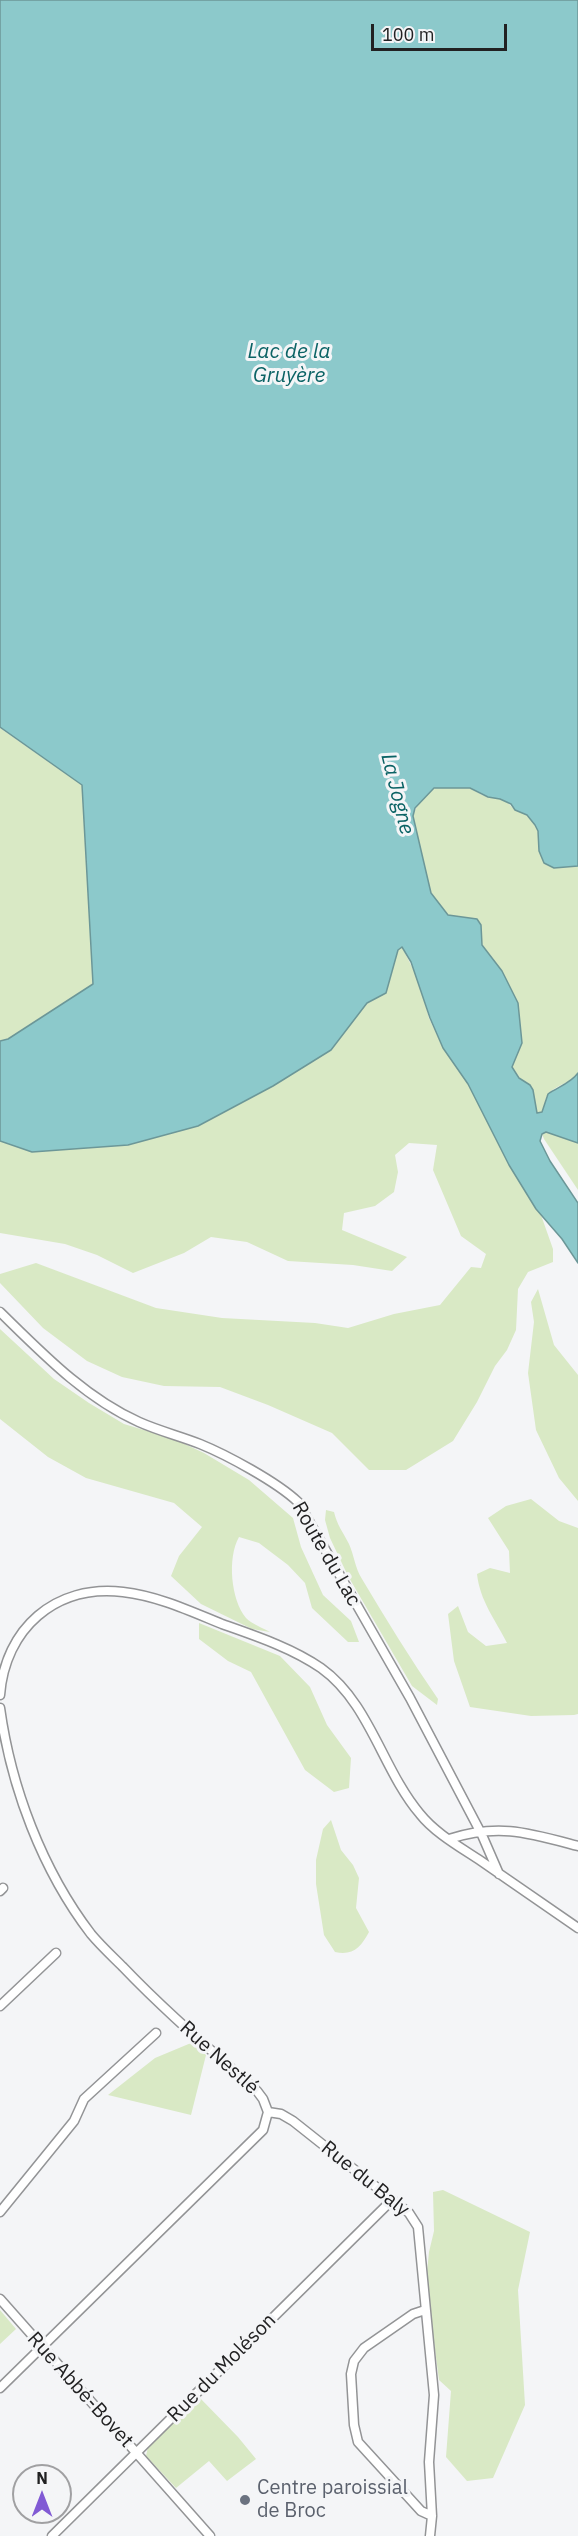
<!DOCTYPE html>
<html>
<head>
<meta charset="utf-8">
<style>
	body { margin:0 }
	#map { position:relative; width:578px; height:2536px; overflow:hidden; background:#f4f5f7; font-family:"IBM Plex Sans",sans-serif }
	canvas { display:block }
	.north { position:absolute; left:12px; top:2464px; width:60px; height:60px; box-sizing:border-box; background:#f4f5f7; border:2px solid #a0a0a2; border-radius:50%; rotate:0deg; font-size:16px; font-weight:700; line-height:24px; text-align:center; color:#212122 }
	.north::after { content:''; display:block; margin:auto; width:21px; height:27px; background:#815ad4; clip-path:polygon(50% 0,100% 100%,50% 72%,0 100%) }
	.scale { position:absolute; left:371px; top:24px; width:136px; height:27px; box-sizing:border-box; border:3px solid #212122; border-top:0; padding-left:8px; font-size:18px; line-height:21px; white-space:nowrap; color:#212122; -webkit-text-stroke:4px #f4f5f7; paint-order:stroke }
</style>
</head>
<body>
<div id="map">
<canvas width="578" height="2536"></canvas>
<div class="north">N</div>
<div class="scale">100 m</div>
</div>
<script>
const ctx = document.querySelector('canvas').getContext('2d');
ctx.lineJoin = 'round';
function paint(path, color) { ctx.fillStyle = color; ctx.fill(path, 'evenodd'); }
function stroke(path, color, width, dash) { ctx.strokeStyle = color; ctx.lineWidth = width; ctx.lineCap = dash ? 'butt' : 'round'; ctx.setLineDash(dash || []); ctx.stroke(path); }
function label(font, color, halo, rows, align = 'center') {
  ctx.font = font + ' "IBM Plex Sans",sans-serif'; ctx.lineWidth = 6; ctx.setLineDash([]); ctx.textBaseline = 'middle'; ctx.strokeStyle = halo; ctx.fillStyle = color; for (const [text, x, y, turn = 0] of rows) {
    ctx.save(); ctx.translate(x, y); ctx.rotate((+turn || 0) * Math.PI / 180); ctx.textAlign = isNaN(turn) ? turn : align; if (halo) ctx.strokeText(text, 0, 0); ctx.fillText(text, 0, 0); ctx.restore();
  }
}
paint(new Path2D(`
	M0,728L82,785L93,985L8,1039L0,1041Z
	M440,786L470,788L482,795L505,800L515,810L527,815L535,825L538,831L539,851L554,868L578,866V1073C570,1084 558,1084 549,1093C543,1099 547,1106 542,1112L537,1113C531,1104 536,1094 530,1085L523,1082L512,1067L522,1043L516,999L502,971L482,945L480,938L448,915L431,893L413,816C416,805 428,789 440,786Z
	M402,947L419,981L429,1018L443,1048L468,1084L541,1215L553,1249V1262L528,1272L518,1289L516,1330L507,1350L495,1366L477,1402L453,1441L406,1470H369L332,1433L268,1405L220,1387L164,1386L122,1377L87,1361L43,1328L0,1283V1274L36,1263L156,1308L222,1318L315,1323L348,1328L394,1314L440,1305L471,1267L481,1268L486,1254L461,1236L433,1170L437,1145L409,1143L395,1155L398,1172L394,1192L375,1206L344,1213L342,1230L407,1257L392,1271L353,1265L288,1261L247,1242L211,1237L184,1253L133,1273L97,1255L65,1244L0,1233V1141L32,1152L331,1050L367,1003L386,993L398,950Z
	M546,1132L578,1143V1190L544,1139L542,1134Z
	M538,1289L554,1345L578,1375V1501L559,1478L536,1430L528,1373L534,1322L531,1302Z
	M0,1329L54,1379L89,1403L124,1424L174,1439L204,1453L249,1480L293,1518L301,1547L323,1595L351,1621L359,1642H348L312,1608L305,1583L288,1565L259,1543L239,1537C227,1558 231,1600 246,1618C252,1624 263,1628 270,1632L252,1629L201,1604L171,1576L179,1556L202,1527L174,1503L86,1478L48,1457L0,1419Z
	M531,1499L559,1521L578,1528V1714L574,1715L531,1716L470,1707L454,1661L448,1614L458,1606L468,1632L486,1646L507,1643C495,1619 480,1601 477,1574L490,1568L510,1573L509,1551L488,1518L506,1506Z
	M326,1510L334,1512C337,1525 343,1532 349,1544C354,1555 355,1568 362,1579C386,1619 411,1660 438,1699L437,1705L412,1686L348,1576L330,1538L325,1520Z
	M199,1623L280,1656L310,1687L327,1725L351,1758L349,1788L334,1792L305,1770L251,1672L228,1661L199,1639Z
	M331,1820L341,1850L353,1865L359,1878L356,1908L369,1932C361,1947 353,1956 335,1952L324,1935L316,1884V1860L323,1829Z
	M191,2043L206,2055L191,2115L108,2095L155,2058Z
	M443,2190L530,2232L518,2290L525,2405L493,2478L467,2481L446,2457L451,2391L439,2380L426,2281L429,2252L434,2231L433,2192Z
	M0,2310L16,2329L0,2344Z
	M200,2398L238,2437L256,2459L227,2481L209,2461L176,2488L146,2456L148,2447Z`), '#d9e9c5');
const water = new Path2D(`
	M0,0H578V866L554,868L544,863L539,851L538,831L535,825L527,815L515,810L511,804L500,799L488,797L470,788H434L415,808L413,816L431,893L448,915L477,919L481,925L482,945L502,971L518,1003L522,1043L512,1067L519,1078L530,1085L533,1090L537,1113L542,1112L548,1094C558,1087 571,1083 578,1073V1143L546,1132L542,1134L540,1141L550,1161L578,1203V1263L562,1239L536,1209L509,1165L468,1084L443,1048L430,1018L411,962L402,947L398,950L386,993L367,1003L331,1050L273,1086L198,1126L128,1145L32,1152L0,1141V1041L8,1039L93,984L82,785L0,727Z`);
paint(water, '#8cc9cb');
stroke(water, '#6c9798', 1.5);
const minor = new Path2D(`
	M0,1312C42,1353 85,1398 139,1422C159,1431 180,1436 200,1444C227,1455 277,1482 298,1502L410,1698L482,1835L499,1874
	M0,1695C5,1629 55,1584 123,1592C158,1596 190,1611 222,1624C256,1636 292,1648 321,1668C370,1703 382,1769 420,1814C435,1833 460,1847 481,1861C513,1883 546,1906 578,1928
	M0,1708C11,1787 42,1870 91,1934C101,1946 112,1956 123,1967C165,2011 211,2050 257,2091L263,2099L268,2112L263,2130L0,2388
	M449,1839C499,1823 529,1833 578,1846
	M0,1891L3,1888
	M0,2006L56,1953
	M268,2112L281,2114L293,2121L409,2213L418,2227L434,2395L429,2462L432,2516L430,2536
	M0,2212L74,2121L84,2099L156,2033
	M0,2299L210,2536
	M425,2310L413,2314L364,2348L354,2361L351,2374L354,2425L358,2442L421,2511L432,2516
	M52,2536L392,2200`);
stroke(minor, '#939496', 11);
stroke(minor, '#fff', 8);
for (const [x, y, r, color] of [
	[245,2500,6,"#6b7280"]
]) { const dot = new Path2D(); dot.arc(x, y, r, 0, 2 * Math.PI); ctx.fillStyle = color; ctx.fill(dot); stroke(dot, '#f4f5f7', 2); }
label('20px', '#212122', '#f4f5f7', [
	["Route du Lac",326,1554,60],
	["Rue Nestlé",219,2058,42],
	["Rue du Baly",365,2179,39],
	["Rue du Moléson",222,2368,-45],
	["Rue Abbé-Bovet",80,2390,48]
]);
label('20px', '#5b616d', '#f4f5f7', [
	["Centre paroissial",257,2488],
	["de Broc",257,2511]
], 'left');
label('italic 21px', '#0b6365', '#f4f5f7', [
	["Lac de la",289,352],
	["Gruyère",289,376],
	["La Jogne",397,794,76]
]);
</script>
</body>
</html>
